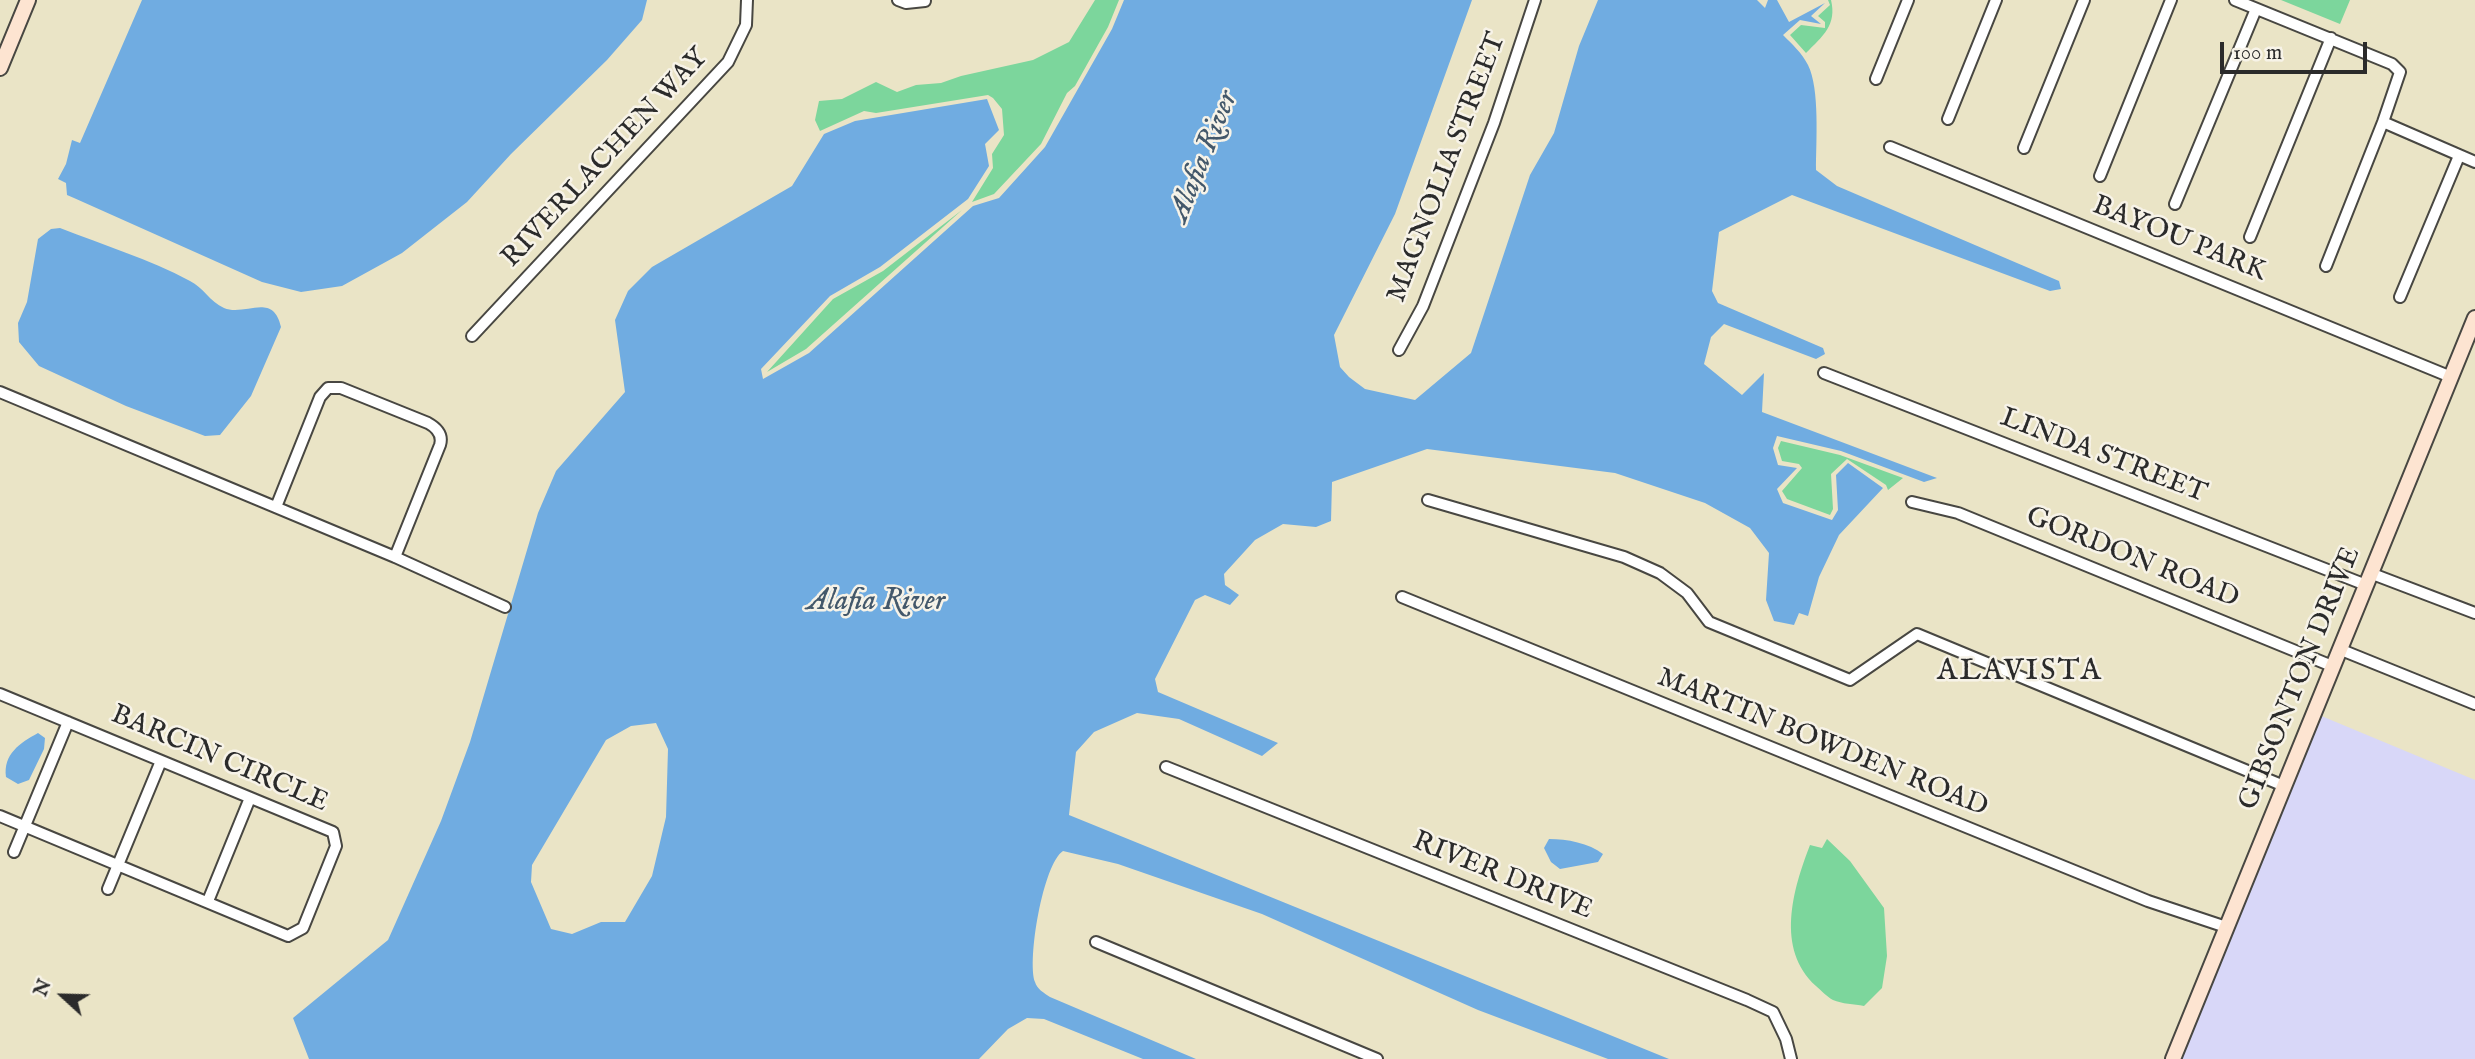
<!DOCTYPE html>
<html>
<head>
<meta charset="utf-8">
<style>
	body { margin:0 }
	#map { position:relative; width:2475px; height:1059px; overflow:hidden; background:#eae4c6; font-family:"IM FELL English",serif }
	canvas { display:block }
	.north { position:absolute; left:28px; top:961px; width:70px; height:70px; -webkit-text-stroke:5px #f7f3e8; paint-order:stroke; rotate:292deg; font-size:19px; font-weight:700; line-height:28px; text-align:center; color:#2b2b2b }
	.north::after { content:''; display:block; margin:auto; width:24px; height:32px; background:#2b2b2b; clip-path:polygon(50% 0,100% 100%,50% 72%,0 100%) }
	.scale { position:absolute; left:2220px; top:42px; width:147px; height:32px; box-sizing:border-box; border:4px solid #2b2b2b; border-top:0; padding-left:9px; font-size:21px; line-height:24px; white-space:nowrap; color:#2b2b2b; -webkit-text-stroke:5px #f7f3e8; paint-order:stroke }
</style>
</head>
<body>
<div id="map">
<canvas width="2475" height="1059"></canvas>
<div class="north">N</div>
<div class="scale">100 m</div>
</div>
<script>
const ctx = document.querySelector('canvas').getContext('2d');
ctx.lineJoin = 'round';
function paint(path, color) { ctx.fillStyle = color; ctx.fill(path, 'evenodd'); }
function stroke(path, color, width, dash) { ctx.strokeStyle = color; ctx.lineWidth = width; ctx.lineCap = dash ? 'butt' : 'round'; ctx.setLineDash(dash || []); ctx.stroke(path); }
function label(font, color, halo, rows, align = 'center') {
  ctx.font = font + ' "IM FELL English",serif'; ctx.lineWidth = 5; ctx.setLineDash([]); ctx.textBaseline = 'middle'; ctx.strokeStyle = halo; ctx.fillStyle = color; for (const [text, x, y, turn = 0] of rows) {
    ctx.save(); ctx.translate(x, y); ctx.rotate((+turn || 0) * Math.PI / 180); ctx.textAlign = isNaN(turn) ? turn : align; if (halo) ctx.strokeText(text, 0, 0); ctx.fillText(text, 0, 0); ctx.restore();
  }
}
paint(new Path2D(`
	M2319,715L2475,780V1059H2179Z`), '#d8d7f8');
paint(new Path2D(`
	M1095,0H1119L1108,27L1075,86L1067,93L1041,144L994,194L972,202L993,168L992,154L1004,135L1002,109L993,98L988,95L876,113L864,111L820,131L815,120L819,101L842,99L876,82L897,92L916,85L941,83L961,76L1033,60L1069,42Z
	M1828,0H1831C1837,25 1823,36 1806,53L1790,35L1801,25L1825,28V22L1818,16L1830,5Z
	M2281,0H2350L2340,24Z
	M962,210L806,349L767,372L833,299L883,271Z
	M1781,441L1840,455L1903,478L1888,490L1886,485L1847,459L1831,474L1833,509L1830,515L1787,499L1782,491L1802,468L1799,464L1782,461L1778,448Z
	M1827,839L1850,861L1884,908L1887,956L1882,988L1864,1006C1854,1004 1842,1004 1833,1000C1827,997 1821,990 1816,986C1775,949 1793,889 1810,845L1822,848Z`), '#7cd69c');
paint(new Path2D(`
	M142,0H647L642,20L607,60L511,154L467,202L402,253L342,286L301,292L262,282L74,198L67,195L66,183L58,179L66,164L72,140L80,143Z
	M1124,0H1472L1395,214L1334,335L1340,367L1349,377L1365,389L1415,400L1471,353L1530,175L1554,133L1579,46L1598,0H1757L1765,8L1768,0H1777L1789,22L1825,3L1811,16L1821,24L1800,20L1783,35C1792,44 1802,53 1808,65C1820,89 1816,142 1816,170L1837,186L2059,281L2061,289L2050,291L1792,195L1719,232L1712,291L1718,303L1823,348L1825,354L1816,359L1724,324L1711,337L1704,364L1742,395L1764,373L1762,412L1937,478L1924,482L1841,451L1777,436L1773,448L1778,465L1797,468L1777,489L1783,503L1832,520L1838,510L1836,475L1848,463L1883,488L1839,535L1819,577L1808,616L1799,613L1794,625L1774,621L1766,600L1769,553L1750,528L1705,503L1615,473L1427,449L1332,482L1331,521L1316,527L1283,524L1255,540L1224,574L1225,585L1239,595L1230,605L1205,595L1195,600L1155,679L1158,692L1278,743L1262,756L1179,719L1137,713L1094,732L1076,752L1069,815L1669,1059H1608L1478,1010L1262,914L1118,864L1063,851C1043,864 1027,960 1035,982C1037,989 1044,993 1050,997L1196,1059H1143L1044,1019L1027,1018L1008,1029L979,1059H309L293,1018L388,940L441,821L470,742L538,513L556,471L625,392L615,320L628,291L652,267L792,186L824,134L855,121L987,99L999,130L985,144L989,166L968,199L880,267L830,296L761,369L763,379L809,353L973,206L999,198L1045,147L1112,29ZM656,723L668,749L666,817L652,876L625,922H601L572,934L551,929L531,882L532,865L606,740L631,726Z
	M60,228C103,245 149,259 190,281C203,287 210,302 224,308C245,317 273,291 281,327L251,396L220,435L205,436L126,406L39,366L19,342L18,323L27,302L38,239L51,229Z
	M38,733L45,738L44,749L29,780L18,784L6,777C3,754 20,743 38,733Z
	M1549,839C1567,839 1589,843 1603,854L1598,862L1560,869L1551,862L1544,848Z`), '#70ace1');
const street = new Path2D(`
	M898,0L906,3L925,1
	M2235,0L2392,64L2400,72L2383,122L2326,266
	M1876,79L1908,0
	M1948,119L1996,0
	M2383,122L2475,162
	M1890,147L2451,377
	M2024,148L2084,0
	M2100,176L2171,0
	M2175,204L2256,9
	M2250,237L2331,38
	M2400,297L2459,156
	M472,336L728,62L746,25L747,0
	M1399,350L1423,306L1494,123L1535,0
	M1824,373L2366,585
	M0,392L395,557L505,607
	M1428,500L1624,557L1660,573L1687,593L1709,622L1850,680L1917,634L2284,786
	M1912,502L1958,513L2332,666
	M276,507L320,397L328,388H341L428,423C437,428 443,435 440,445L395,557
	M2370,573L2475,613
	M1402,597L2148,901L2226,927
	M2339,649L2475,704
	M0,694L333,832L336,846L303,928L288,936L0,816
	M1166,767L1747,1000L1773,1012L1786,1039L1791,1059
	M14,852L68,722
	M108,889L161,761
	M208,901L250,798
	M1096,942L1377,1059`);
const secondary = new Path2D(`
	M0,68L28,0
	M2173,1059L2475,318`);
stroke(street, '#484742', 14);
stroke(secondary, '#484742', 18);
stroke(street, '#fff', 10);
stroke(secondary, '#fde4d1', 14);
label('28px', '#2b2b2b', '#f7f3e8', [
	["RIVERLACHEN WAY",606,159,-47],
	["MAGNOLIA STREET",1448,168,-69],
	["BAYOU PARK",2179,240,22],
	["LINDA STREET",2103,457,21],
	["GORDON ROAD",2132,559,22],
	["GIBSONTON DRIVE",2301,679,-68],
	["MARTIN BOWDEN ROAD",1822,744,22],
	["BARCIN CIRCLE",219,760,23],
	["RIVER DRIVE",1502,877,22]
]);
label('italic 30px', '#43586b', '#f7f3e8', [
	["Alafia River",1205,157,-68],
	["Alafia River",876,603]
]);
ctx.letterSpacing = '2px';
label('30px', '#2b2b2b', '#f7f3e8', [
	["ALAVISTA",2020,673]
]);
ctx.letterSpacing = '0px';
</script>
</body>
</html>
